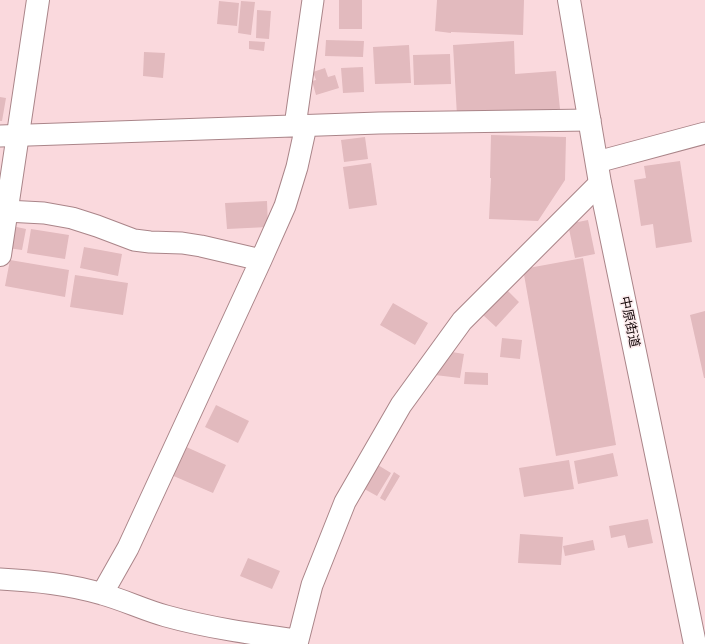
<!DOCTYPE html>
<html>
<head>
<meta charset="utf-8">
<style>
	body { margin:0 }
	canvas { display:block; background:#fad9dd }
</style>
</head>
<body>
<canvas width="705" height="644"></canvas>
<script>
const ctx = document.querySelector('canvas').getContext('2d');
ctx.lineJoin = 'round';
function paint(path, color) { ctx.fillStyle = color; ctx.fill(path, 'evenodd'); }
function stroke(path, color, width, dash) { ctx.strokeStyle = color; ctx.lineWidth = width; ctx.lineCap = dash ? 'butt' : 'round'; ctx.setLineDash(dash || []); ctx.stroke(path); }
function label(font, color, halo, rows, align = 'center') {
  ctx.font = font + ' "Archivo Narrow","Noto Sans JP",sans-serif'; ctx.lineWidth = 3; ctx.setLineDash([]); ctx.textBaseline = 'middle'; ctx.strokeStyle = halo; ctx.fillStyle = color; for (const [text, x, y, turn = 0] of rows) {
    ctx.save(); ctx.translate(x, y); ctx.rotate((+turn || 0) * Math.PI / 180); ctx.textAlign = isNaN(turn) ? turn : align; if (halo) ctx.strokeText(text, 0, 0); ctx.fillText(text, 0, 0); ctx.restore();
  }
}
paint(new Path2D(`
	M339,0H362V29H339Z
	M437,0H524L523,35L451,32V33L435,31Z
	M219,1L239,3L237,26L217,24Z
	M241,1L255,2L251,35L238,33Z
	M257,10L271,11L269,39L256,38Z
	M326,40L364,41L363,57L325,56Z
	M249,41L265,42L264,51L249,49Z
	M514,41L515,74L556,71L560,109L512,114L457,116L453,45Z
	M409,45L411,83L375,84L373,47Z
	M144,52L165,53L163,78L143,76Z
	M450,54L451,84L414,85L413,55Z
	M363,67L364,92L343,93L341,68Z
	M325,68L328,77L335,75L339,88L316,95L312,81L316,80L313,72Z
	M0,97L6,98L2,121H0Z
	M491,135L566,137L565,180L538,221L489,219L491,178H490Z
	M365,137L368,159L344,162L341,140Z
	M680,161L692,242L656,248L653,224L641,226L634,180L646,178L644,166Z
	M371,163L377,205L349,209L343,167Z
	M267,201L268,227L227,229L225,203Z
	M588,220L595,254L575,258L568,224Z
	M12,226L26,229L22,250L8,248Z
	M31,229L69,235L65,259L27,253Z
	M84,247L122,254L118,276L80,268Z
	M583,258L616,445L556,456L523,269Z
	M10,260L69,270L65,297L5,286Z
	M75,275L128,283L123,315L70,307Z
	M506,289L519,302L496,327L483,315Z
	M393,303L428,323L415,345L380,325Z
	M705,311V378H704L690,315Z
	M502,338L522,340L520,359L500,357Z
	M446,351L464,354L460,378L435,375Z
	M465,372L488,373V385L464,384Z
	M216,405L249,421L238,443L205,427Z
	M182,445L226,465L213,493L169,474Z
	M613,453L618,476L578,484L574,461Z
	M569,460L574,489L524,497L519,468Z
	M373,462L391,473L377,496L359,486Z
	M394,472L400,476L385,501L380,498Z
	M648,519L653,543L628,548L625,535L611,538L609,526Z
	M520,534L563,537L561,565L518,563Z
	M593,540L595,550L565,556L563,546Z
	M248,558L280,571L272,589L240,576Z`), '#e2babe');
const minor = new Path2D(`
	M295,126L313,0
	M0,136L379,123L590,120
	M597,162L705,133
	M6,211L44,213L72,218L97,226L134,240L150,242L182,243L201,246L261,260
	M0,579C35,581 69,584 102,594C124,600 144,610 166,616C209,628 253,634 297,640
	M102,594L128,548L261,260L285,206L297,167L306,126
	M297,644L312,585L345,502L401,405L462,321L600,183`);
const tertiary = new Path2D(`
	M0,255L38,0`);
const primary = new Path2D(`
	M569,0L600,183L670,521L695,644`);
stroke(minor, '#aa8589', 23);
stroke(tertiary, '#aa8589', 24);
stroke(primary, '#aa8589', 24);
stroke(minor, '#fff', 21);
stroke(tertiary, '#fff', 22);
stroke(primary, '#fff', 22);
label('13px', '#160a0b', '#fcebed', [
	["中原街道",629,322,78]
]);
</script>
</body>
</html>
